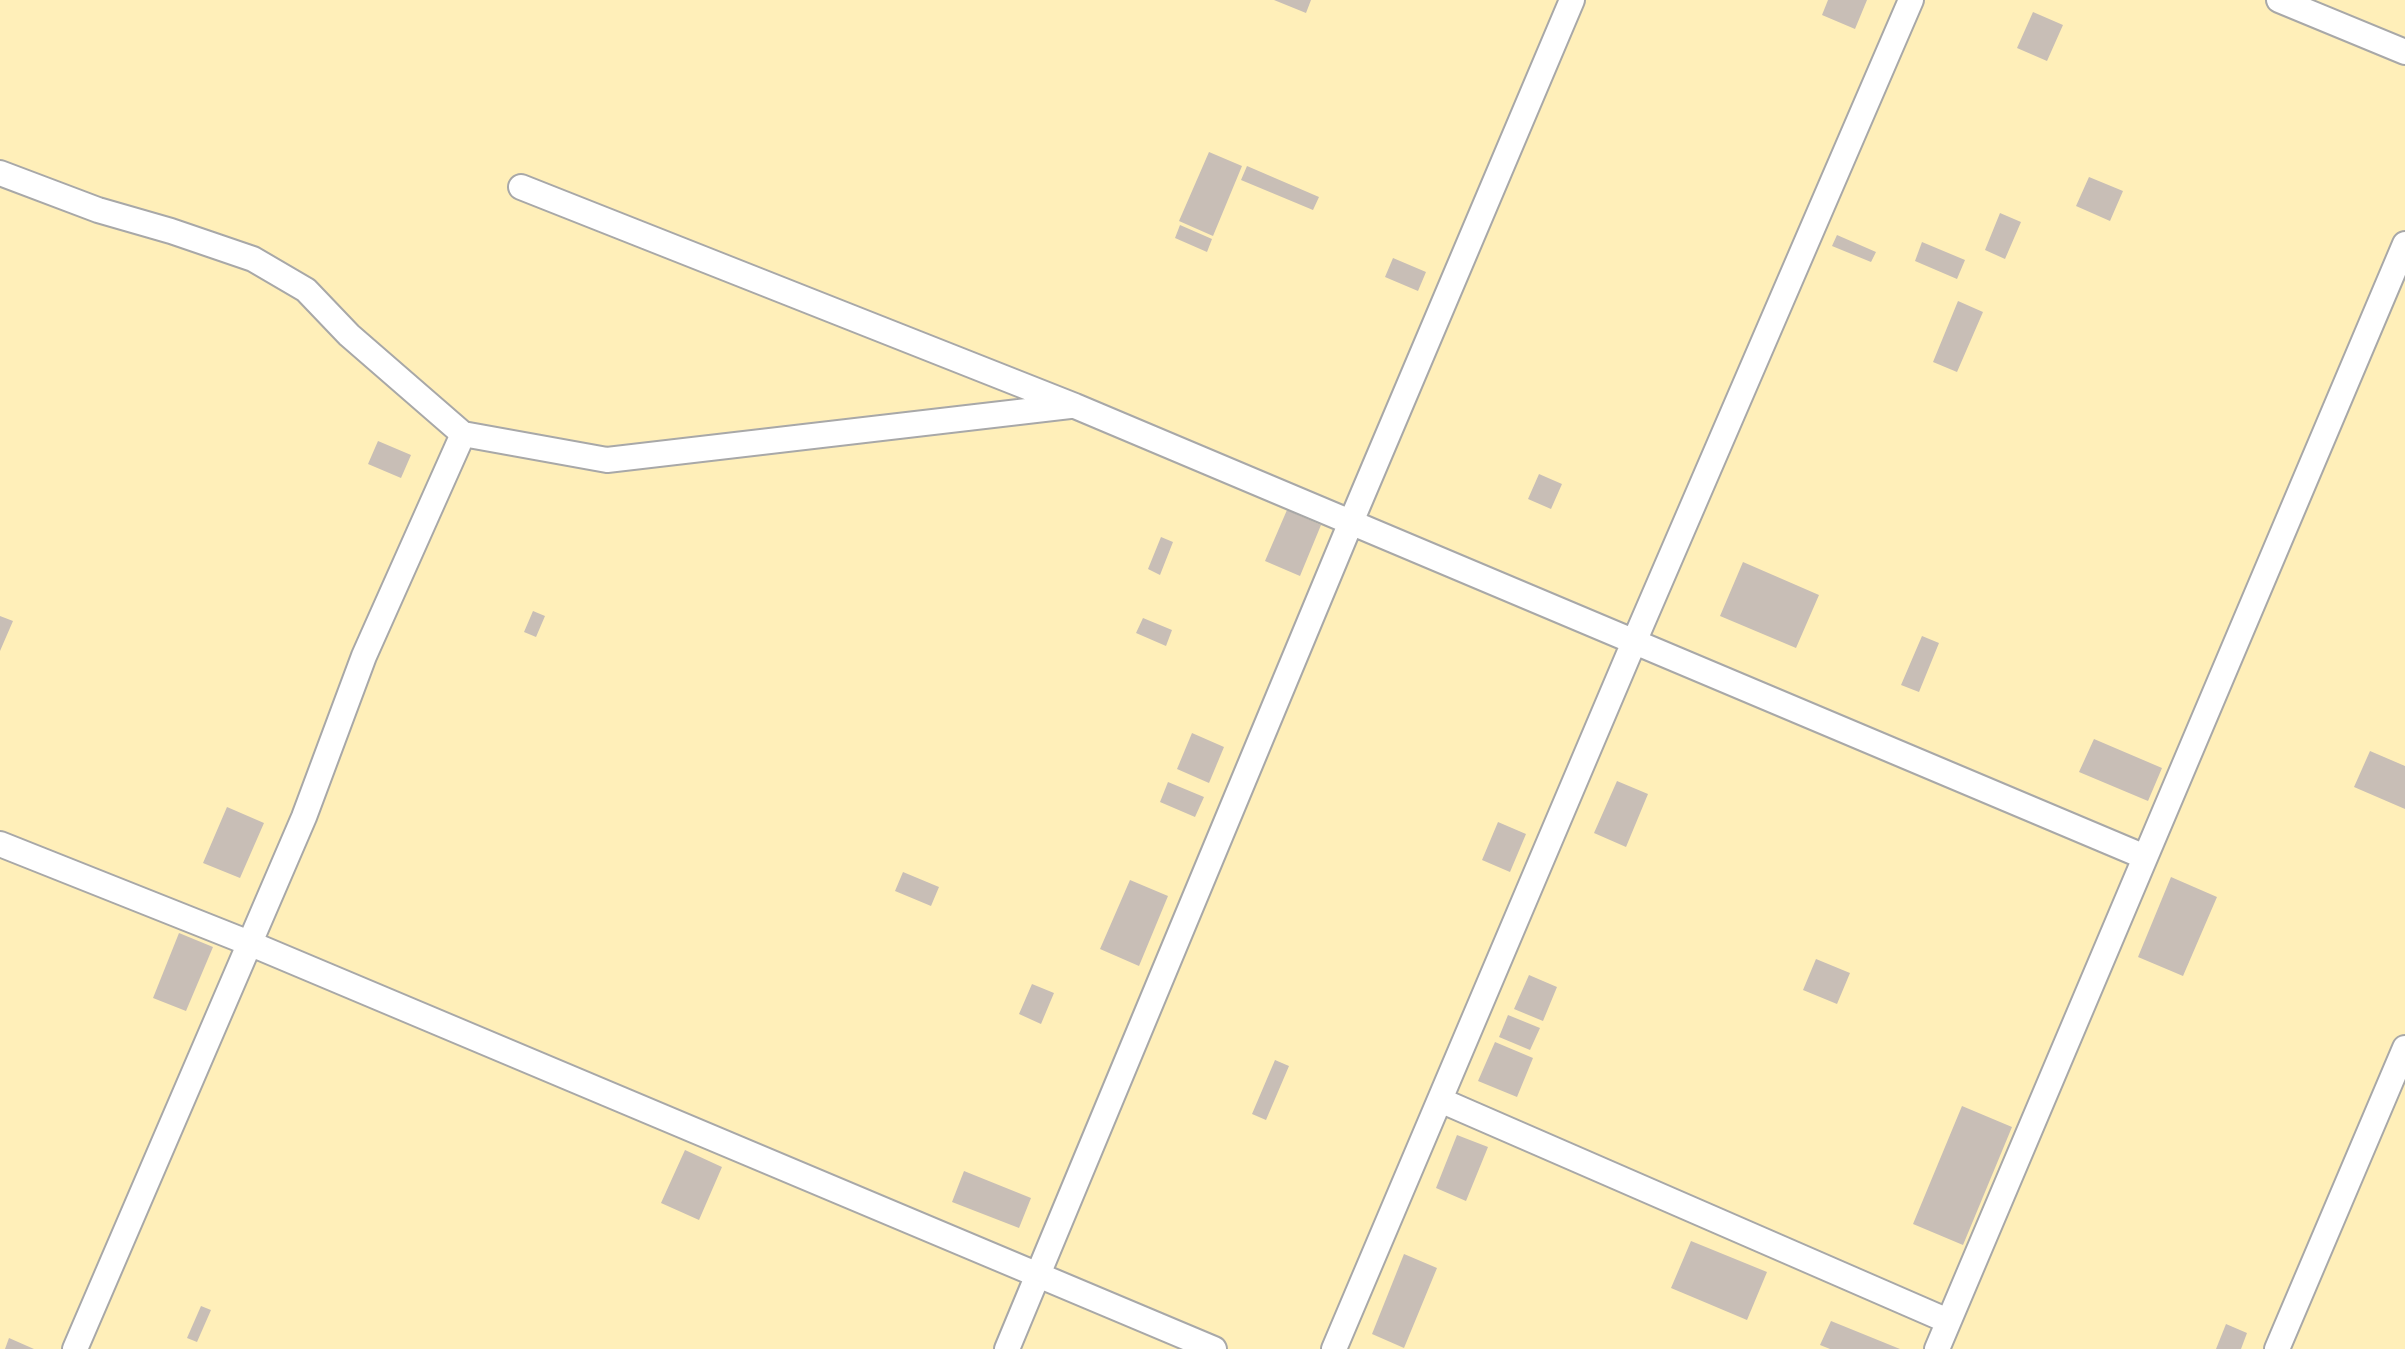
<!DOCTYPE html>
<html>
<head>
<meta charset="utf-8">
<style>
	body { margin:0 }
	canvas { display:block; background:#f2eee8 }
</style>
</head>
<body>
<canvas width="2405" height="1349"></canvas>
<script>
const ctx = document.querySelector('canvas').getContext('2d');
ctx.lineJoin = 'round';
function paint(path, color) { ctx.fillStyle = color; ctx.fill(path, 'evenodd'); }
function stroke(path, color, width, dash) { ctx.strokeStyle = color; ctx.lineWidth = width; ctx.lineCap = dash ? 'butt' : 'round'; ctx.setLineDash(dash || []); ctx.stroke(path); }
paint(new Path2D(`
	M0,0H2405V1349H0Z`), '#ffefb9');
paint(new Path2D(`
	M1274,0H1311L1306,13Z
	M1828,0H1867L1855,29L1822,15Z
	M2033,12L2063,25L2047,61L2017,48Z
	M1209,152L1242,166L1213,236L1179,221Z
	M1247,166L1319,197L1313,210L1241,180Z
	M2089,177L2123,191L2110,221L2076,206Z
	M2000,213L2021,222L2005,259L1985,250Z
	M1180,225L1212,239L1207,252L1175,238Z
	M1837,235L1876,252L1871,262L1832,246Z
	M1922,242L1965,260L1957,279L1915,261Z
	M1393,258L1426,272L1418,291L1385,277Z
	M1958,301L1983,312L1957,372L1933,362Z
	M378,441L411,455L401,478L368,464Z
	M1539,474L1562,484L1551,509L1528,499Z
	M1287,510L1321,525L1300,576L1265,561Z
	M1161,537L1173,542L1160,575L1148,569Z
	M1743,562L1819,595L1796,648L1720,616Z
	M533,611L545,616L536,637L524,632Z
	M0,616L13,621L0,651Z
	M1143,618L1172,630L1166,646L1136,633Z
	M1922,636L1939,643L1919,692L1901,685Z
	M1192,733L1224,747L1209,783L1177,769Z
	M2094,739L2162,768L2148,801L2079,772Z
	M2370,751L2405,766V809L2354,787Z
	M1617,781L1648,794L1626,847L1594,833Z
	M1168,782L1204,797L1195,817L1160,802Z
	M227,807L264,823L240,878L203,863Z
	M1498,822L1526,834L1510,872L1482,860Z
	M903,872L939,887L931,906L895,891Z
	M2171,877L2217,897L2183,976L2138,957Z
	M1130,880L1168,896L1139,966L1100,949Z
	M179,933L213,947L186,1011L153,998Z
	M1816,959L1850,973L1837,1004L1803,990Z
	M1529,975L1557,987L1543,1021L1514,1009Z
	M1032,984L1054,993L1041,1024L1019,1014Z
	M1508,1015L1540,1028L1530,1050L1499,1037Z
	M1495,1042L1533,1058L1517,1097L1478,1081Z
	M1275,1060L1289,1066L1266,1120L1252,1114Z
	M1962,1106L2012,1127L1963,1245L1913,1224Z
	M1457,1135L1488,1147L1466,1201L1436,1188Z
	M685,1150L722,1167L699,1220L661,1203Z
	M964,1171L1031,1198L1019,1228L952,1202Z
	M1691,1241L1767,1272L1747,1320L1671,1288Z
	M1404,1254L1437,1268L1404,1348L1372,1334Z
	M201,1306L211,1310L197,1342L187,1338Z
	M1831,1321L1900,1349H1830L1820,1345Z
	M2226,1324L2247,1333L2241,1349H2216Z
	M9,1338L34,1349H5Z`), '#c8beb6');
const street = new Path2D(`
	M2279,0L2405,52
	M0,173L98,210L171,231L253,259L306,290L349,335L463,434L607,460L1070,406
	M521,187L1075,406L2145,857
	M0,844L249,943L1214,1349
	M1440,1100L1948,1321
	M75,1349L304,817L364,656L463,434
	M1007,1349L1351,522L1572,0
	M1334,1349L1634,642L1911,0
	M1937,1349L2405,244
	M2277,1349L2405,1048`);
stroke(street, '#a8a8a8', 28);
stroke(street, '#fff', 24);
</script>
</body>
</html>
